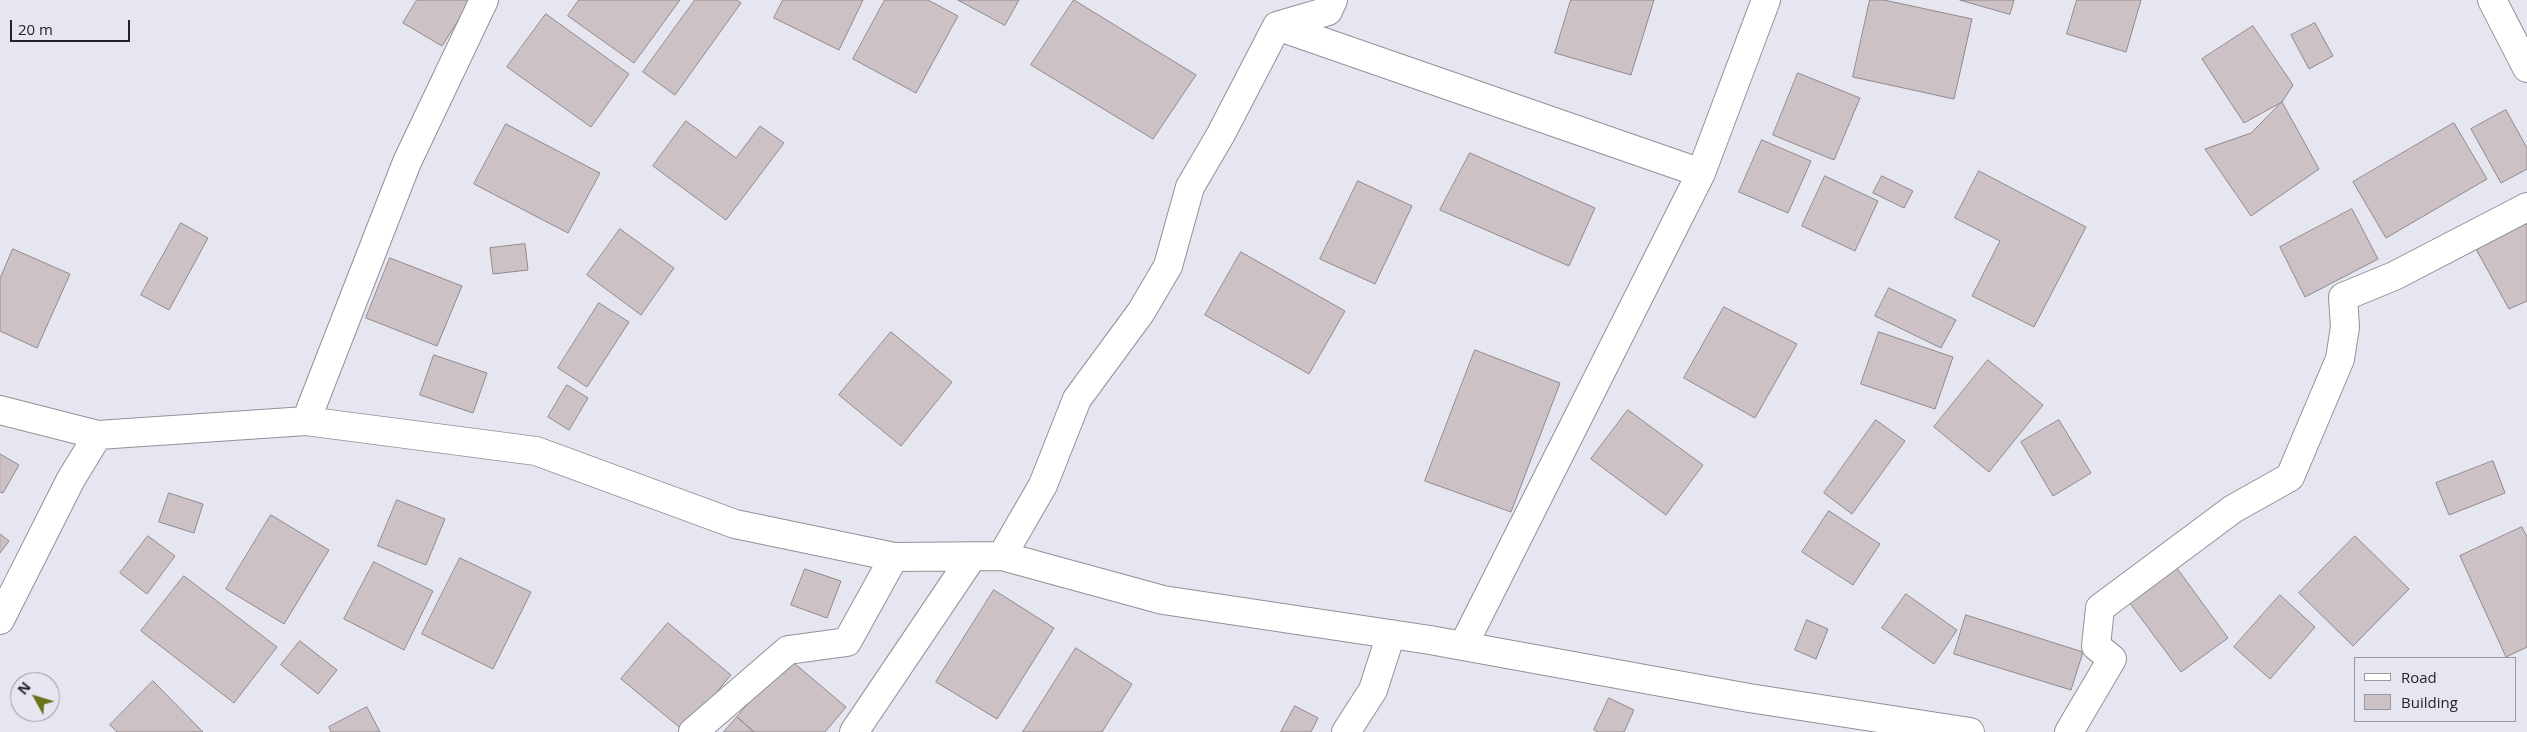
<!DOCTYPE html>
<html>
<head>
<meta charset="utf-8">
<style>
	body { margin:0 }
	#map { position:relative; width:2527px; height:732px; overflow:hidden; background:#e6e6f0; font-family:"Open Sans",sans-serif }
	canvas { display:block }
	.legend { position:absolute; left:2354px; top:657px; width:162px; height:65px; box-sizing:border-box; background:#e6e6f0; border:1px solid #9898a0; margin:0; padding:6px 9px; list-style:none; font-size:15px; color:#232327 }
	.legend li { display:flex; align-items:center; gap:10px; height:25px }
	.legend b { width:25px; border:1px solid #9898a0 }
	.north { position:absolute; left:10px; top:672px; width:50px; height:50px; box-sizing:border-box; background:#e6e6f0; border:1px solid #9898a0; border-radius:50%; rotate:309deg; font-size:14px; font-weight:700; line-height:20px; text-align:center; color:#232327 }
	.north::after { content:''; display:block; margin:auto; width:18px; height:22px; background:#6c7219; clip-path:polygon(50% 0,100% 100%,50% 72%,0 100%) }
	.scale { position:absolute; left:10px; top:20px; width:120px; height:22px; box-sizing:border-box; border:2px solid #232327; border-top:0; padding-left:6px; font-size:15px; line-height:18px; white-space:nowrap; color:#232327; -webkit-text-stroke:4px #e6e6f0; paint-order:stroke }
</style>
</head>
<body>
<div id="map">
<canvas width="2527" height="732"></canvas>
<ul class="legend">
<li><b style="height:6px;background:#fff"></b>Road</li>
<li><b style="height:14px;background:#ccc1c5"></b>Building</li>
</ul>
<div class="north">N</div>
<div class="scale">20 m</div>
</div>
<script>
const ctx = document.querySelector('canvas').getContext('2d');
ctx.lineJoin = 'round';
function paint(path, color) { ctx.fillStyle = color; ctx.fill(path, 'evenodd'); }
function stroke(path, color, width, dash) { ctx.strokeStyle = color; ctx.lineWidth = width; ctx.lineCap = dash ? 'butt' : 'round'; ctx.setLineDash(dash || []); ctx.stroke(path); }
const building = new Path2D(`
	M417,0H471L442,46L403,23Z
	M579,0H680L634,63L568,16Z
	M695,0H737L741,3L675,95L643,72Z
	M783,0H863L839,50L774,18Z
	M885,0H928L958,16L916,93L853,59Z
	M958,0H1019L1005,25Z
	M1074,0L1196,75L1153,139L1031,65Z
	M1571,0H1654L1631,75L1555,53Z
	M1870,0H1884L1972,19L1954,99L1853,77Z
	M1960,0H2014L2010,14Z
	M2077,0H2141L2126,52L2067,34Z
	M546,14L629,74L591,127L507,67Z
	M2315,23L2333,56L2309,69L2291,35Z
	M2253,26L2293,85L2282,102L2244,123L2202,59Z
	M1798,73L1860,98L1834,160L1773,135Z
	M2282,102L2319,169L2251,216L2205,149L2251,133Z
	M2506,110L2527,148V169L2501,183L2471,129Z
	M686,121L736,158L760,126L784,143L726,220L653,166Z
	M2454,123L2487,179L2386,238L2353,182Z
	M506,124L600,173L568,233L474,184Z
	M1762,140L1811,161L1788,213L1739,192Z
	M1470,153L1595,208L1569,266L1440,210Z
	M1979,171L2086,227L2034,327L1972,296L2000,241L1955,218Z
	M1825,176L1878,201L1855,251L1802,226Z
	M1882,176L1913,191L1904,208L1873,193Z
	M1358,181L1412,206L1375,284L1320,259Z
	M2352,209L2378,259L2305,297L2280,247Z
	M2527,217V301L2509,309L2476,249Z
	M181,223L208,238L169,310L141,295Z
	M620,229L674,268L641,315L587,275Z
	M525,244L528,270L493,274L490,248Z
	M13,249L70,274L37,348L0,331V279Z
	M1241,252L1345,311L1309,374L1205,315Z
	M390,258L462,286L437,346L366,318Z
	M1889,288L1956,320L1941,348L1875,316Z
	M599,303L629,322L587,387L558,368Z
	M1724,307L1797,344L1755,418L1684,378Z
	M891,332L952,382L901,446L839,395Z
	M1879,332L1953,357L1935,409L1861,384Z
	M1475,350L1560,383L1511,512L1425,481Z
	M434,355L487,373L473,413L420,395Z
	M1988,360L2043,405L1989,472L1934,427Z
	M567,385L588,398L569,430L548,417Z
	M1628,410L1703,465L1666,515L1591,459Z
	M1876,420L1905,441L1852,514L1824,493Z
	M2059,420L2091,473L2053,496L2021,442Z
	M0,454L19,465L3,493L0,492Z
	M2493,461L2505,493L2449,515L2436,483Z
	M169,493L203,504L194,533L159,522Z
	M397,500L445,519L426,565L378,546Z
	M1829,511L1880,544L1853,585L1802,552Z
	M271,515L329,550L284,624L226,589Z
	M2522,527L2527,537V647L2506,657L2460,556Z
	M0,534L9,541L0,553Z
	M148,536L175,556L147,594L120,573Z
	M2355,536L2409,589L2353,646L2299,593Z
	M460,558L531,592L493,669L422,634Z
	M374,562L433,591L404,650L344,619Z
	M2176,567L2228,638L2181,672L2129,602Z
	M805,569L841,581L827,618L791,605Z
	M184,576L277,647L234,703L141,631Z
	M994,590L1054,628L997,719L936,682Z
	M1906,594L1957,630L1934,664L1882,628Z
	M2280,595L2315,627L2270,679L2234,647Z
	M1966,615L2083,652L2071,690L1954,654Z
	M1807,620L1828,629L1816,659L1795,650Z
	M668,623L731,675L684,731L621,679Z
	M300,641L337,670L318,694L281,665Z
	M1076,648L1132,684L1102,732H1023Z
	M788,658L846,707L825,732H754L737,717Z
	M153,681L203,732H117L110,725Z
	M1609,698L1634,710L1624,732H1598L1594,730Z
	M1295,706L1318,718L1311,732H1281Z
	M367,707L380,732H331L329,727Z
	M737,717L754,732H724Z`);
paint(building, '#ccc1c5');
stroke(building, '#92888c', 1);
const street = new Path2D(`
	M2492,0L2527,68
	M1277,26L1701,173L1766,0
	M0,410L98,435L306,421L536,451L735,524L894,557L1002,556L1043,485L1077,399L1141,312L1168,266L1190,187L1221,134L1277,26L1328,11L1333,0
	M306,421L407,162L484,0
	M1002,556L1163,600L1430,640L1749,698L1970,732
	M0,620L71,479L98,435
	M1463,646L1701,173
	M693,732L788,650L847,642L894,557
	M854,732L972,557
	M1346,732L1373,690L1391,634
	M2069,732L2112,659L2096,646L2100,608L2233,509L2290,477L2340,359L2345,327L2343,297L2394,276L2527,207`);
stroke(street, '#90919a', 30);
stroke(street, '#fff', 28);
</script>
</body>
</html>
